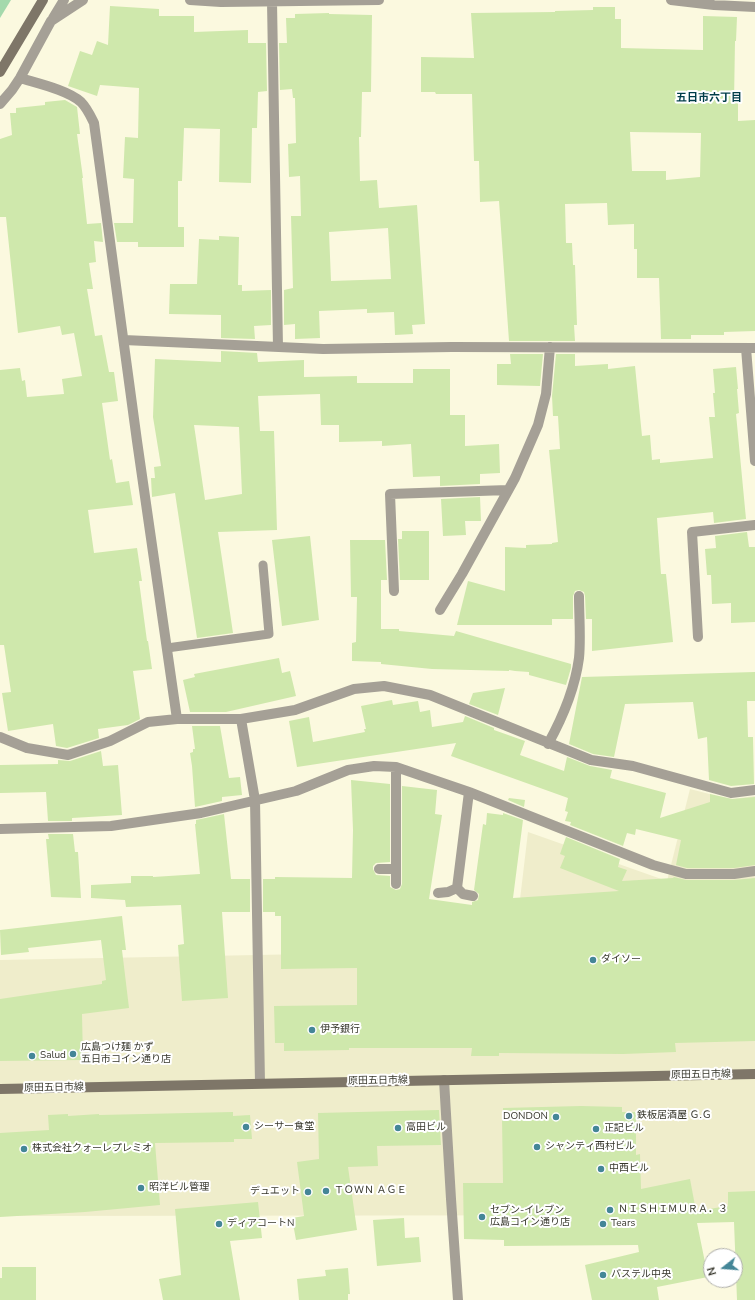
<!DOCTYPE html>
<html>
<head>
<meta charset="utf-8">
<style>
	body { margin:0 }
	#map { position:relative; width:755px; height:1300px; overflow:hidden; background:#fbf9df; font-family:"Nunito Sans",sans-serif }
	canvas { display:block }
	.north { position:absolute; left:703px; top:1248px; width:40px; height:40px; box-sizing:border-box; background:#fff; border:1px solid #afafab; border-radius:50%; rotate:253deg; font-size:11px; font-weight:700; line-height:16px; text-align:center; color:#37372c }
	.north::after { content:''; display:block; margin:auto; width:14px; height:18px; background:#448697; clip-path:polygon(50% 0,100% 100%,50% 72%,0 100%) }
</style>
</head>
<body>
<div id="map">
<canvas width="755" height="1300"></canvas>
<div class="north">N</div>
</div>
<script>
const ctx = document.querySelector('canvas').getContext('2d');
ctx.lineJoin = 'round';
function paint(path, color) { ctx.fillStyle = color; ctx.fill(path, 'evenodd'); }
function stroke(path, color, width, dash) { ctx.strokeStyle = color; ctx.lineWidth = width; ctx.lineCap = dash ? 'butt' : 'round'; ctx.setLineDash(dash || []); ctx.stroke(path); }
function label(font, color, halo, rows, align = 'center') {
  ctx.font = font + ' "Nunito Sans","Noto Sans JP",sans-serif'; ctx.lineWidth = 4; ctx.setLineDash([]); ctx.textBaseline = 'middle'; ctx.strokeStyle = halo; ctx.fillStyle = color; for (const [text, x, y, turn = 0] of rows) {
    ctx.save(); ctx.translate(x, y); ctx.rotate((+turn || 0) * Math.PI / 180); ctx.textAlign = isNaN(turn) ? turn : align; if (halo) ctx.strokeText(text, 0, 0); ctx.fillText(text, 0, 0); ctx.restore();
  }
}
paint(new Path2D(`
	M690,789L721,797L733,799L755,796V1215L0,1216V960L514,950L528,832L667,881Z`), '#efedcb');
paint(new Path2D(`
	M0,0H11L0,18Z`), '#a4d9ac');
paint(new Path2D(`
	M110,6L159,9V16H194V32L248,30V43H266L267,91L258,92L257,128H252L251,183L219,182L220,129L184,128L182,181H178V227H184V247H138V242H117L114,223H133L134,179L123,178L125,137L138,138L139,88L100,85L97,96L68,86L80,51L92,55L97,41L108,45Z
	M593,7H615V19H621V48L703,50V16L737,17L736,41H735L734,102H738V121L755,120V331L724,332V335H691V339H661L659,278H637V249H634V224L608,225L607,203L565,204L566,243H572L573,265H575L577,325H574L575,341H509L499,201L480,202L479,161H474L472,94H436L435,92H421V57L474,58L471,13L555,12V11L593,10ZM630,132L701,133L700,177L666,180V171H632Z
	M329,13V14L372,15L371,92H362L361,137H359L360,181L377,180L379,208L417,205L425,324L412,325L413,334L395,335L394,312L367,313V309L319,311L320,338L295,339V324L284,325V290L293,288L291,216H301L300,176L289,177L288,144L296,143L295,98H293L292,89L280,90L279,43H287L286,18H295V14ZM388,228L391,279L331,281L329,232Z
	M65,100L77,107L80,134H77L83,178H82L87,224L101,223L103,242L94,241L96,262L89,263L93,289H87L95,336L102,335L109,372H114L118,401L102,403L110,460L112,459L116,483L129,481L133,505L88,510L94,553L137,548L142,581H139L147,641H148L152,669L133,671L140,719L128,725L98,729L99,738L67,748L56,746L53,724L8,731L2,693L11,692L4,645H0V370L20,368L22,381L25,380L27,397L64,394L62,379L82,376L74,333L62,335L60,326L18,333L6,217H0V139L12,135L10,113H16V108L45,105V102Z
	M219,236L239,237L238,285H242V291L271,290V325L254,326L255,339L221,338V315L169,314L170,284H197L199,239L219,240Z
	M221,351L257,353L258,362L304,360V377L357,376V383H413V369H450V415H465V446L499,444L500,473L480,474V484L440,486V476L413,477L411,444L382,446V441L339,442V425H321L320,394L258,396L260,431H274L277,530L218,532L233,633L197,638L175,493L152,497L151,478H155L154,467L161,466L153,417L155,359L221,362ZM194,425L239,427L242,494L205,500Z
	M510,354H543L540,386L497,385V364H511Z
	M556,354H575V366L608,364V369L635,366L642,436L650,435L652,460L660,459V463L713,458L709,417H715L713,393H715L713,369L736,367L738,389H737L739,413L736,414L746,519L714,523L713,512L657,518L661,574H666L673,642L592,651V619H586L585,596L584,592L579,590L575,591L573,596V619H552V625H457L468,581L505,591V547L526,548V545L552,544V543L558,542L549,450L560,449L558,416H553L552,396Z
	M480,497L481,521H465L466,535L443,536L441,499Z
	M402,531H429V580H400L398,539H402Z
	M747,532L749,547H755V622L731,623V603L712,604L711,575H707L705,549L716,548L715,536Z
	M310,536L319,620L282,626L272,540Z
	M350,540H385L387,580H381V629H399V631L454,636L456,631L571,664V668L566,685L529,675V672L515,671L509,670V671L432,669L381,664V662L352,661V643L356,642L357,597H351Z
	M279,658L282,673L290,671L296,696L226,712H190L183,680L195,677L194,674Z
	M755,672V701H747L748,737H753L754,784L731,786L709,780L707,737L698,739L693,702L625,704L614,757L593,754L569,744L582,677Z
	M505,688L498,715L469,704L473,693Z
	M392,700L393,705L418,701L420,712L430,710L432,727L463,722L465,716L494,728V730L525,741L520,755L564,771L567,757L590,766L612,770L610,778L666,793L660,818L710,802V794L732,799L755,797V865L734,868H687L676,865L681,840L636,829L635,835L627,833L623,846L570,825L571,822L565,821L568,812L565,811L568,798L451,756L456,743L297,767L289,721L309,717L313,742L365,732L364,729H366L361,706Z
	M192,726H220L229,778L240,777L242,795L222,797V801L195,807L192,766L190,753L193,752V749H195Z
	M101,751L103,766L118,765L122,815L72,818V821H48L46,792L0,793V765L58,764V760L70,761Z
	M351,780L390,784V862L376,863L373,866V869L376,875L390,876V887L396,890L400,889L402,884V786L437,790L435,814L442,815L429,899L472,905V902L478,900L479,894L474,890L483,824L486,825L487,813L503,815V813L523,820L513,898L619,891L560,868L565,856L560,854L566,837L620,859L618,867L627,870L622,881L673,878L674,877L686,880H734L755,878V1041L675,1043L676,1052L623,1054L499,1053V1056H471L472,1048H349V1050L284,1051V1043H275L274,1006L357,1005V968L281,969V916H275V912H263V879H275V877L352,878L353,830Z
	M509,798L525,800L524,807L508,800Z
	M224,814L231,879H250V912H222L228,998L182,1001L178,945L184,944L181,905L126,907L125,900L91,898V885L131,883V876H153V877L200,874L195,824H196V820Z
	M48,834H73L75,852H78L81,898L51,897L46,839H49Z
	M122,916L126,950H122L129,1008L82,1014L83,1060L0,1061V999L102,984V981L106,980L101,940L28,948L29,952L1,955L0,930Z
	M581,1106L622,1107V1112H636V1155L640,1154L641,1189L690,1179L696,1211L728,1206V1192L755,1191V1300H737L734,1222L697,1223L708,1277L657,1287L659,1300H592L585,1265L639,1252L638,1245L504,1246V1240L464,1239L463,1183H503L502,1118L503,1117V1108Z
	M439,1110L441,1145L377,1146L378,1166L348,1167L357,1230L296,1240L292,1218L304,1216L297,1162L319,1159L318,1113Z
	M233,1112V1116L250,1115L252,1139H234V1142L155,1143L160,1205L85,1212L0,1217V1133L49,1130L48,1115L68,1114V1116L99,1114V1115Z
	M258,1202L262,1238L230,1241L240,1300H163L159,1279L181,1275L175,1209Z
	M404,1218L405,1238L419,1237L421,1262L377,1266L373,1220Z
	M2,1267H36V1300H0V1278H2Z
	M348,1268L350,1294H348V1300H299L297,1279L326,1276L325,1270Z`), '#cfe8ac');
stroke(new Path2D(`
	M167,648L269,634L263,565`), '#a5a096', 9);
stroke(new Path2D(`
	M190,0L221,2L379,0
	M671,0L714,5L755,7
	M272,2L278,347
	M53,18L64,0
	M20,78C36,83 68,90 81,102C87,108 90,115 94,123L137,441L177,719
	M0,104L12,90L20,78L51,21L83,0
	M124,340L323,349L452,347L755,348
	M746,348L755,461
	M394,591L390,494L508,490
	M440,610L462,574L515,478L538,425L546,394L550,347
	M698,637L692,532L755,525
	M241,719L255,800L260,1083
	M0,737L27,748L68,755L110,741L148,722L177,719H241L295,710L354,689L384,686L430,695L591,760L633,766L731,793L755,790
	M548,744C563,717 575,688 579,658C581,638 579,616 579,596
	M396,767V884
	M0,829L111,826L201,813L296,791L348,770L374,766L396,767L469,792L653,865L686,874H734L755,871
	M379,869H396
	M457,888L463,894L473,896
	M438,893L448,892L457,888L469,792
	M444,1080L451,1199L458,1300`), '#a5a096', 10);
stroke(new Path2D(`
	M0,72L43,0
	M0,1089L755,1074`), '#7e7668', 10);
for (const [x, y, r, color] of [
	[593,960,4,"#448697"],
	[312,1030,4,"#448697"],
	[73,1054,4,"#448697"],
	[32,1056,4,"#448697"],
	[629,1116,4,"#448697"],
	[556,1117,4,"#448697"],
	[246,1127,4,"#448697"],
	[398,1128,4,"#448697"],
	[596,1129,4,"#448697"],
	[537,1147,4,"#448697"],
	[24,1149,4,"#448697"],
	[601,1169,4,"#448697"],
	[141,1188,4,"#448697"],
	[326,1191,4,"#448697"],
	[308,1192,4,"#448697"],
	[610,1210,4,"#448697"],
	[482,1217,4,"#448697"],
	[219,1224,4,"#448697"],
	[603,1224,4,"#448697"],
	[603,1275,4,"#448697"]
]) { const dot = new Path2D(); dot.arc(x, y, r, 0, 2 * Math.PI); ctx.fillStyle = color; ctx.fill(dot); stroke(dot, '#fff', 1.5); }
label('10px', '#37372c', '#fff', [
	["ダイソー",601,960],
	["伊予銀行",320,1030],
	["広島つけ麺 かず",81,1048],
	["五日市コイン通り店",81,1060],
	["Salud",40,1056],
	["鉄板居酒屋 Ｇ.Ｇ",637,1116],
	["DONDON",548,1117,"right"],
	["シーサー食堂",254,1127],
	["高田ビル",406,1128],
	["正記ビル",604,1129],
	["シャンティ西村ビル",545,1147],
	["株式会社クォーレプレミオ",32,1149],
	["中西ビル",609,1169],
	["昭洋ビル管理",149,1188],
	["ＴＯＷＮ ＡＧＥ",334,1191],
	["デュエット",300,1192,"right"],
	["ＮＩＳＨＩＭＵＲＡ．３",618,1210],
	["セブン-イレブン",490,1211],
	["広島コイン通り店",490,1223],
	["ディアコートN",227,1224],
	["Tears",611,1224],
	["パステル中央",611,1275]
], 'left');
label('10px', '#37372c', '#fff', [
	["原田五日市線",701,1075,-1],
	["原田五日市線",378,1081,-1],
	["原田五日市線",54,1088,-1]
]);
label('bold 11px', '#003d49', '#fff', [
	["五日市六丁目",709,98]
]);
</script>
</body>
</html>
